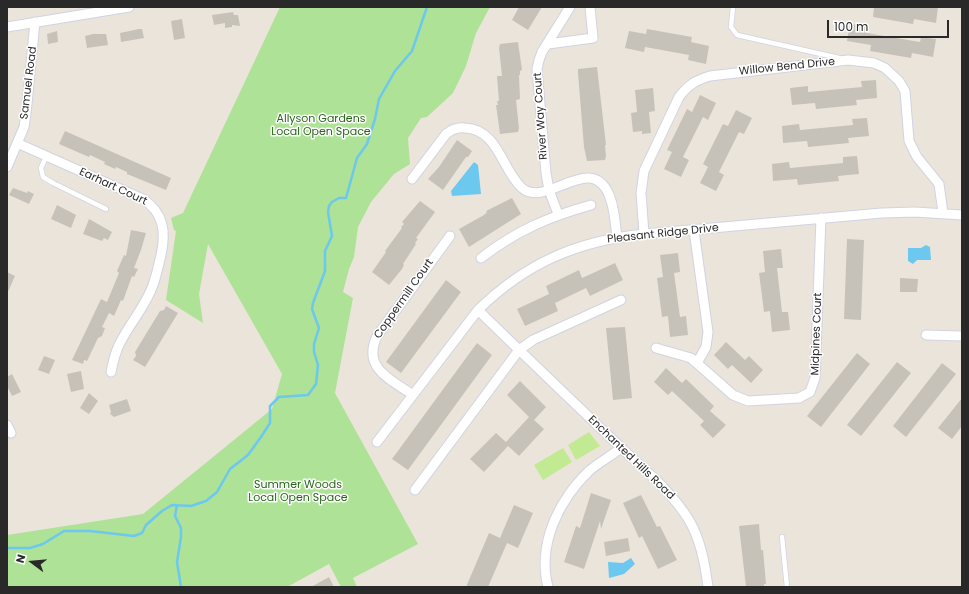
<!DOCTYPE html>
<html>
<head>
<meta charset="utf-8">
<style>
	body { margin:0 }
	#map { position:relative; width:969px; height:594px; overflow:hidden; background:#ebe4da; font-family:Poppins,sans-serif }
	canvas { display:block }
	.frame { position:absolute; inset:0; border:8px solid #292929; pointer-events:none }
	.north { position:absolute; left:12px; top:542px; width:40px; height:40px; -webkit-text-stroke:3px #fff; paint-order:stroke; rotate:286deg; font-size:11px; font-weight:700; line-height:16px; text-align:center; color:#292929 }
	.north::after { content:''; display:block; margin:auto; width:14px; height:18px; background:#292929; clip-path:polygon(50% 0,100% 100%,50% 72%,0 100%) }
	.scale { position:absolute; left:827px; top:20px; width:122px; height:18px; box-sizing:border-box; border:2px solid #292929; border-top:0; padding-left:5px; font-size:12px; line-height:14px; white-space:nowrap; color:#292929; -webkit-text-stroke:3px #fff; paint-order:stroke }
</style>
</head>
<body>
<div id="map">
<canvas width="969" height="594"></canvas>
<div class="frame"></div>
<div class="north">N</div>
<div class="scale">100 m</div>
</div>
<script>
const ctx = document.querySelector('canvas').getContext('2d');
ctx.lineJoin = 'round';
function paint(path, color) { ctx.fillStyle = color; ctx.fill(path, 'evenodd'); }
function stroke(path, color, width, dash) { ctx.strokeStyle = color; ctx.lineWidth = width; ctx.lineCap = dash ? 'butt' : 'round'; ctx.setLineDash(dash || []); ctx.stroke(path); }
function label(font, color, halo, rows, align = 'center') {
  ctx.font = font + ' Poppins,sans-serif'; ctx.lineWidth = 3; ctx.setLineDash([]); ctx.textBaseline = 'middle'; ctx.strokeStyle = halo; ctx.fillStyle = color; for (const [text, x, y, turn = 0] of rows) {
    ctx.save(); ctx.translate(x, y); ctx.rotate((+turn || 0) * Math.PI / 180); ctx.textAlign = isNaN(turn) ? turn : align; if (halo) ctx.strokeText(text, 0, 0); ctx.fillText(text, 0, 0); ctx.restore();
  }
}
paint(new Path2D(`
	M280,7H490L476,33L466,66L453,93L427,117L421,118L408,138L410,164L394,174L371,202L358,227L354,257L349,269L343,292L353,298L335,393L418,544L353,578L357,587H341L329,564L287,587H7V535L143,514L272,409L282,374L208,244L199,294L203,323L166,300L176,231L174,230L171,218L183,213Z`), '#aee296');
paint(new Path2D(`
	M589,432L600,446L576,460L568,445Z
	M563,448L572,462L543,480L534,465Z`), '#c2ea92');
paint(new Path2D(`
	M474,162L478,165L481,194L452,196L451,191Z
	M926,245L930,247L931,260H917L913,264L908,261V248H921Z
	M631,558L635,564L624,574L609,578L608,562L623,563Z`), '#6cc8ee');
stroke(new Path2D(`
	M177,505L175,516L181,528V537L177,562L181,587
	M7,548H30L43,544L64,531H90L134,536L142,533L146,525L162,511L172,505L191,506L206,501L217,492L230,469L248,455L261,437L270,423V406L279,397L308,395L316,384L318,365L314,352V344L319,328L312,309L313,303L325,271V251L332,236L328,212L329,206L332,202L339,198H346L357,158L367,144L375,119L379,99L395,71L412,51L427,7`), '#6cc8ee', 2.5);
paint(new Path2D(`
	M519,7H542L528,30L512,20Z
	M874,7L923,8L938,7L936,23L914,19L913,24L873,17Z
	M233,12L234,15H238L240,26L232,25V27L225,28V23L214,25L212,15Z
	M182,19L185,38L174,40L171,21Z
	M850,23L868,27L867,33L920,42L921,37L936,39L933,57L912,53L911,58L870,51L871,45L847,41Z
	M139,29H142L144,38L121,42L120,33Z
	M647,29L692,37L691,42L709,46L706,64L688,60L689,55L645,47L644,52L625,48L629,31L646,34Z
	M57,31L58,42L48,44L47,34Z
	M93,34H106L108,45L87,48L85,36Z
	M518,42L522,70L520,71V75H519L520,99L516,100L519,128L518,132L500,134L496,105H498L497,101H499L497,76H502L499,48L500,44Z
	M597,67L606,145H605L606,156L605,160L587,161L584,147L578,73V69Z
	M876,80L877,98L856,100L857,105L816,109L815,103L792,105L790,88L808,86V92L862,87L861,81Z
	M653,88L655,111L649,112L651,133L642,134V131L633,132L631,113L637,112L635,90Z
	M700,95L716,103L708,120L703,117L683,157L689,160L681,177L664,169L672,152L667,150L687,109L692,112Z
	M736,110L752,118L744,134L739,132L719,172L724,175L716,191L700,183L708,167L703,164L723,124L728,126Z
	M867,118L869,136L848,138L849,143L808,147L807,141L783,143L782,126L799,124L800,130L853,125L852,119Z
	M65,131L171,178L166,190L127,174V172L116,167L115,169L104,164L105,162L90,155L89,157L59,144Z
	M457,140L472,151L468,157H466L443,190L428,179L439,167Z
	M857,156L859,174L838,176L839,181L798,185L797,179L773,181L772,164L789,162L790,168L843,163V157Z
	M13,188L27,193L28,191L34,194L29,204L9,195Z
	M512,198L521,214L469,247L459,229L484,215L487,212L486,211Z
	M420,201L435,212L416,238L418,239L415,243L416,244L403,264L404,265L402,269L389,285L372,272L386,252L385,251L402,228L401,227L404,224L402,222Z
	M57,205L76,215L71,228L51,219Z
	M89,219L112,232L108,240L104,238L102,241L83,234Z
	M131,230L146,233L141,250L134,268L138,269L134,277L132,276L123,301L121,300L114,316L109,313L102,327L105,328L102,336L98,338L87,361L84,360L83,364L72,360L101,299L107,302L119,273L117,271L124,255L126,256Z
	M847,239L864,240L861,320L844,319Z
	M781,249L783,268H777L782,312H788L790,330L772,332L770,311L764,312L759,273L765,272L763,251Z
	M678,253L680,272L674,273L680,317L686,316L688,335L670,337L668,316L662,317L657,278L663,277L660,255Z
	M615,263L623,280L590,296L586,288L555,303L558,311L525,326L517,309L549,294L546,286L579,270L582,278Z
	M7,272L15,276L7,294Z
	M900,278L918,279L917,292H900Z
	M446,280L461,292L401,373L386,362Z
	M166,306L178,313L145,367L133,360L136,356L135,352L160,311L164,310Z
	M625,327L632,398L613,400L606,328Z
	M726,342L745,360L749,356L763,370L751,383L732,365L728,369L714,355Z
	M477,343L492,355L408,470L392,459Z
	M857,353L870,364L821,427L807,416Z
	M44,356L55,360L49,374L38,370Z
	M897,362L911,373L861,436L847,425Z
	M942,363L956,374L906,437L893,426Z
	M666,368L682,383L686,379L714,406L710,411L726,425L713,438L700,425L704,421L672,391L668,395L654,382Z
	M81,371L84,389L71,392L67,374Z
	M12,374L21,392L12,396L7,386V377Z
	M520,381L546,407L534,420L544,429L519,456L508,446L484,472L470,459L496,433L506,442L529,417L507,395Z
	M89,393L98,401L89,414L80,408Z
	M962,398V426L952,439L938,428Z
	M127,399L131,411L114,417L110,414L111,412L109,405Z
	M591,493L611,500L601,529L600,521L584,569L564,562L576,526L580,528Z
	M641,495L657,527L660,526L677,560L658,569L642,536L639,538L623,503Z
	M514,505L533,513L518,548L507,543L488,587H466L489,533L500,538Z
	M759,524L761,550H763L766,584H764V587H746L739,526Z
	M628,538L630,551L606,556L604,542Z
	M329,577L334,587H311Z`), '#c7c2b9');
const service = new Path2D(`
	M733,7L731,27L737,35L839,58
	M46,157L41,168L43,177L53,183L106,209
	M782,537L787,587`);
const minor = new Path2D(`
	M7,27L129,7
	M548,44L593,38L590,7
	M17,143L143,199C164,213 166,232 161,255C158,267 156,279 151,290C143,309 129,325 120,343C115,352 113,362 111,372
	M7,167L24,127L26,114L35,22
	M412,179L446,134C452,129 457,127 465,128C498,129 502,170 522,188C546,209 591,151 609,195C615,208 615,224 617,237
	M558,214L549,190L546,173L537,69L539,60L542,52L570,7
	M694,230L708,332L706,347L697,363
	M644,234L641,193L644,171L679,97C688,85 696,80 710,76L848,60L874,63L885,68L899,81L905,91L909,141L917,157L939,184L943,213
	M481,258C516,231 548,217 591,205
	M478,310C523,354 569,398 614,441C641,467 669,488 689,520C701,541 705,564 708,587
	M926,335L962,336
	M656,348L691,358L733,395L748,401L799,398L810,392L815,378L821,218
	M413,395C390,379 362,368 377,336L450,236
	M7,425L11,433
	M377,442L478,310C526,263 577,241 644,234L882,213L915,212L962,215
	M415,490L519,350L533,340L621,300
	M548,587C537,544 559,500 589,471C598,463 611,456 621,448`);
stroke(service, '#d0d3e2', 6);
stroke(minor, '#d0d3e2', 11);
stroke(service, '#fff', 4.5);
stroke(minor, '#fff', 9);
label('11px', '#292929', '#fff', [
	["Willow Bend Drive",787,67,-6],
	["Samuel Road",29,83,-83],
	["River Way Court",541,116,-94],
	["Earhart Court",113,187,25],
	["Pleasant Ridge Drive",663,234,-6],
	["Coppermill Court",404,299,-55],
	["Midpines Court",817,334,-88],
	["Enchanted Hills Road",631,458,44]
]);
label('11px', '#276519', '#fff', [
	["Allyson Gardens",321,119],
	["Local Open Space",321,132],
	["Summer Woods",298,485],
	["Local Open Space",298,498]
]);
</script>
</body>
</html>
